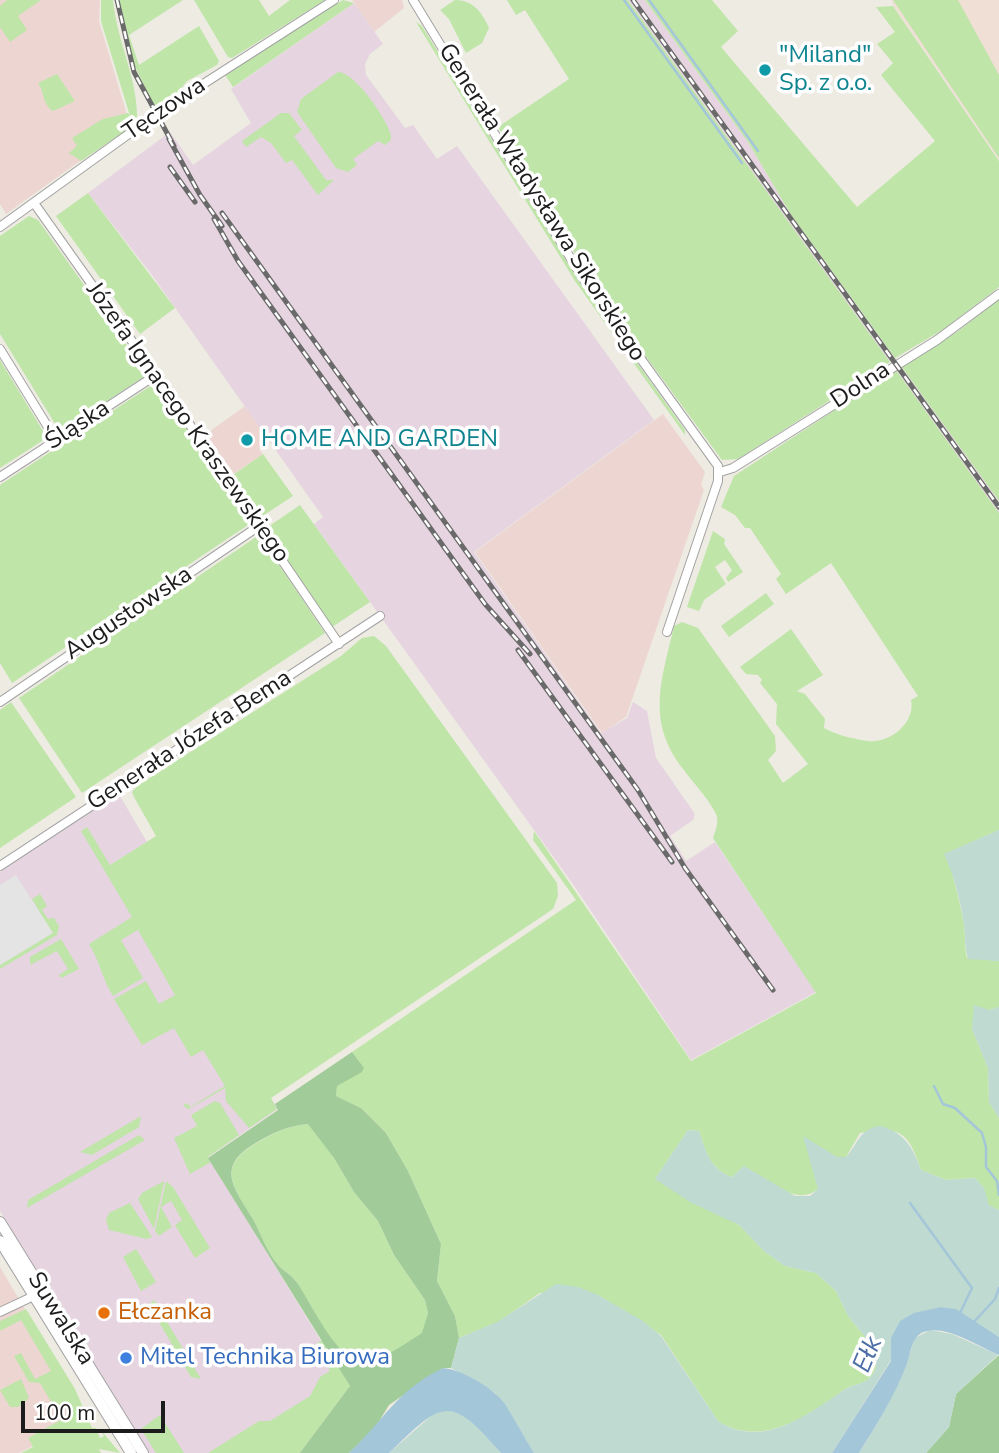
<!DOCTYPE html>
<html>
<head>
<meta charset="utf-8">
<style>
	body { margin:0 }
	#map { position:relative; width:999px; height:1453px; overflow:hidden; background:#edebe2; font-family:"Nunito Sans",sans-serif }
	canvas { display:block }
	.scale { position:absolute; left:21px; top:1401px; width:144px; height:32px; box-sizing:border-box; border:4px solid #1c1c1c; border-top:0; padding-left:9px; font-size:21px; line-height:24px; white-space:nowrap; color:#1c1c1c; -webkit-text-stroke:5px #fff; paint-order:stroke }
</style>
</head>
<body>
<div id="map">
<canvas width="999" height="1453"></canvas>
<div class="scale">100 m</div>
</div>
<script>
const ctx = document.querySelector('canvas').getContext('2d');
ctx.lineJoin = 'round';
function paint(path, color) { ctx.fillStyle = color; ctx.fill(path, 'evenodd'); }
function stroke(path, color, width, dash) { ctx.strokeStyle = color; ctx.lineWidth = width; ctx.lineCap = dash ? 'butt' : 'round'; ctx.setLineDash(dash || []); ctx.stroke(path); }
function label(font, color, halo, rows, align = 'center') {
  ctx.font = font + ' "Nunito Sans",sans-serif'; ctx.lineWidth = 7; ctx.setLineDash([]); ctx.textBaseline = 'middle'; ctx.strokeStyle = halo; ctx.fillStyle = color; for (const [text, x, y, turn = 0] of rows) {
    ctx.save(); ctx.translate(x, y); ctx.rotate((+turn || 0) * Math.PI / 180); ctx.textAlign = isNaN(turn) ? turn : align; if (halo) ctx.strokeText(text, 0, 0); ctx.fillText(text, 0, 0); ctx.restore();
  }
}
paint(new Path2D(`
	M0,0H100L99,21L130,125L6,214L0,204Z
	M352,0H402L404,8L374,32Z
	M245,406L270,441L259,449L263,454L234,474L206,434Z
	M663,414L705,472L701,485L704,490L626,717L602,733L475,552Z
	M0,1267L89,1418L19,1453H0Z`), '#edd6d1');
paint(new Path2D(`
	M628,0H645L748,142L790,213L895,358L890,362Z
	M354,3L383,44L370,54L365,64L366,75L405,128L413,125L437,159L457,146L654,420L474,552L601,733L627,718L633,702L647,711L656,758L695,814L693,820L670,836L686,861L715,842L816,992L691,1060L575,887L314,524L323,517L152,275L88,193L170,132L193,165L251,123L231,89Z
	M901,366L999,501V513L896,370Z
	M115,796H120L147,842L110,865L254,1105L269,1095L278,1109L208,1157L353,1393L308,1453H149L0,1211V872Z`), '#e6d4e0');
paint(new Path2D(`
	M892,0H999V160L893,5Z`), '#efdfd5');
paint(new Path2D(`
	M7,0H41L18,16L27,30L10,42L0,27V6Z
	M101,0H113C117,43 139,80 137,123L81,161L69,153L77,146L72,138L103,119L128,113L130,116L101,21Z
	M119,0H183L129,35L139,65L199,26L219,61L217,65L187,81L178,93L155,109L132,60Z
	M194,0H259L269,16L290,0H325L232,58L228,57Z
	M343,0L354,3L233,87L224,73Z
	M455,0C473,0 482,12 489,28L482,43L466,53L449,19L440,10Z
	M507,0H628L890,362L738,459L722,460L600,294L498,127L569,79L525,10L516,15Z
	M645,0H712L738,31L721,47L857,207L935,141L881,75L893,63L877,44L895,32L876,7L893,6L999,161V287L944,329L895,358L790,213L748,142Z
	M893,0H958L999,75V158Z
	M416,22L422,26L578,280L685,430V435L575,281Z
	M338,72C355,72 387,119 391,135V140L385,145L378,141L353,159L357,165L348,172L336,168L297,112L301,99Z
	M57,74L75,101L53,111C42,104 45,93 38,83Z
	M281,113H289L302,130L294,136L326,180H334L318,195L292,160L286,163L271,143L261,137L246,147L242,141Z
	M88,193L175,308L140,334L56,216Z
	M29,216L38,220L145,371V376L64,429L57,427L0,334V236Z
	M999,299V501L901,366L957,332Z
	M0,360L43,431L42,441L0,468Z
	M896,370L999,513V830L945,854C953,872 959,899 963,919C966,932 964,945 967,958L999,961V1007L989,1010L972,1029L988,1068L989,1102L999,1118V1210L988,1205L984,1188L975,1178L946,1180L921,1170C908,1131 900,1126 860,1133L846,1157H837L823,1150L818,1189C796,1208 765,1178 744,1166L732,1177C710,1169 706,1152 699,1131L688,1130L655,1179L739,1225L764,1251L785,1266L816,1273L836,1291L848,1316L876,1350C876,1356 877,1366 875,1371C869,1385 854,1383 844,1390C808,1416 761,1449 718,1421L661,1335L598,1295L540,1293L498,1322L459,1338L455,1316L437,1281L441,1244L408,1171L386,1133L361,1108L336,1096L337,1086L363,1068L352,1052L576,900L533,840L534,831L691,1061L816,993L713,838C716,829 720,821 715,812C701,786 675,767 665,737C652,701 666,662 674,626L682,622L698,628L775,736L776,751L768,760L783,783L808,764L776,724L777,704L760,683L762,680L758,675L746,674L740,667L791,629L823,675L797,691L805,694L825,719L824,728C837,735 853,739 868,741C890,744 916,722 911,700L918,696L831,563L786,594L776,579L781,574L750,528H745L735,515L721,507L734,476Z
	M155,383L251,523L12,683L0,663V485Z
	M263,454L293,496L258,519L230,477Z
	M300,505L370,602L332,627L265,529Z
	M713,531L725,539L724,544L743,572L728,582L726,578L732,570L725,560L715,567L726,584L704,600L699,611L687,607Z
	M259,535L325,633L82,793L19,698Z
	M766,593L774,604L729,637L721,626Z
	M374,636L386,646L557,883L558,896L553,909L271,1098L277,1109L249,1128L226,1101L225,1088L188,1109L183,1105L187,1103L190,1107L225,1086L203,1050L191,1057L174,1028L142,1045L114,999L146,981L159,1004L175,995L138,930L121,940L143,978L113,996C102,979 100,961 89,944L132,917L81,831L87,827L110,865L156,836L134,797L132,792L137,786L341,656L362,638Z
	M11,702L76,797L0,848V710Z
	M40,894L47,906L42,910L48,919L54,918L59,926L57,935L0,969V965L52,933L32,899Z
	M61,939L79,969L61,978L59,975L68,969L57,951L30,965V957Z
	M215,1101L220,1103L239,1135L208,1157L211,1162L190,1174L174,1138L197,1126L191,1115Z
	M141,1116L139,1127L92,1155L80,1152Z
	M309,1124L334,1158L354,1192L378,1221L394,1255L425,1300L428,1313L423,1333C404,1344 377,1366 355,1360C334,1353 309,1302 298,1284C293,1276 285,1272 279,1266C267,1253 261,1234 253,1219C236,1190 214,1168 255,1144C274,1133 286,1126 309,1124Z
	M139,1135L145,1140L27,1208L28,1200Z
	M164,1181V1182L154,1229L138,1199L142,1193Z
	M166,1181L173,1187L210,1248L195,1258L175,1225L182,1220L171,1201L161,1207L172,1227L159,1236L155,1231Z
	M130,1203L152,1237L147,1239L109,1230L106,1220L109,1213Z
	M136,1249L156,1282L141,1291L123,1257Z
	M154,1300L201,1379L191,1377L149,1305Z
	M26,1309L75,1389L92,1428H96L100,1438L104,1436L100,1429L120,1453L99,1449L101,1453H21L33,1447L28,1438L70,1415L63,1403L54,1407L40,1383L29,1382L14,1356L21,1353L35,1379L51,1371L21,1320L0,1331V1321Z
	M322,1340L350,1386L300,1453H208L259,1421H270L310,1396L320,1377L330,1371L315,1345Z
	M21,1379L29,1398L18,1407H10L0,1390Z
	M160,1415L184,1453H156L141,1429Z`), '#bfe5a9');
paint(new Path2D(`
	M352,1052L364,1068L362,1072L337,1086L336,1096L361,1108L386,1133L408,1171L441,1244L437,1281L455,1316L459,1338L451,1368H443L389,1405L375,1428L349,1453H300L350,1386L208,1158L278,1110L275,1104ZM308,1124L334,1158L354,1192L378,1221L394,1255L425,1300L428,1313L422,1333C404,1344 377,1366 355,1359C334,1353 310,1302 298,1284C293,1276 285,1272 279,1266C267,1253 261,1234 253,1219C236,1190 214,1168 254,1144C273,1133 286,1126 308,1124Z
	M999,1355V1453H926L949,1427L956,1394Z`), '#a1cb98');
paint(new Path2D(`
	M999,830V961L968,959C964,945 966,933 963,919C960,899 953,872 944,854Z
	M974,1005L989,1010L999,1007V1118L989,1102L988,1068L972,1029Z
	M881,1126C905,1133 913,1148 921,1170L946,1180L975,1178L984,1188L989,1205L999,1210V1337L955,1309L941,1307L891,1338V1360L832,1453H534L505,1405L495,1393L451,1368L459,1338L497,1322L556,1284L578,1287L598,1295L643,1321L661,1336L718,1421C762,1450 807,1415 844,1390C855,1383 868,1385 875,1371C877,1366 876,1356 876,1350L848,1316L836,1291L816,1273L785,1266L764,1251L739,1225L690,1202L655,1179L688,1130L699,1131C706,1152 710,1169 732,1177L744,1166L795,1196H810L818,1189L803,1136L837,1157H846C859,1143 859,1128 881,1126Z
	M930,1330L952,1334L998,1355L956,1394L949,1427L926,1453H859C883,1417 902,1379 915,1338Z
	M439,1409C468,1409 484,1433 501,1453H389Z`), '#bfdad1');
paint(new Path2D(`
	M16,875L53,933L0,965V885Z`), '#e4e4e4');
paint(new Path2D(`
	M941,1307L956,1309L999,1337V1355C979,1347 949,1326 927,1331C911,1334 911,1354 906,1366C894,1397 876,1426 859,1453H832L891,1361V1338L900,1321L914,1313Z
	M443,1368C461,1369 495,1389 505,1404C515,1420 524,1437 534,1453H501C449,1392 442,1402 389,1453H349C384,1420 397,1390 443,1368Z`), '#a4c6d9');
stroke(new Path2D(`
	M624,0L742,163
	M649,0L758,151
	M934,1086L943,1104L955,1108L982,1133L986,1147V1167L997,1181L999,1195
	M910,1203L972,1288L960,1313
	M972,1324L995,1299L999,1288`), '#a4c6d9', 2.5);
const minor = new Path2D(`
	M413,0L582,277L718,466V481L667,632
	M34,203L156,375L339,644
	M0,227L155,115L334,0
	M0,349L56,440
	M720,472L733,468L937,340L999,294
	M0,477L156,375
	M0,702L259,526
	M0,866L380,616
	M0,1312L38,1294`);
const tertiary = new Path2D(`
	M0,1222L143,1453
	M0,1241L131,1453`);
stroke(minor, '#a3a3a3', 10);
stroke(tertiary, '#a3a3a3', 12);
stroke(minor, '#fff', 8);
stroke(tertiary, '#fff', 10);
const rail = new Path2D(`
	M117,0L134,72L174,146
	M633,0L999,507
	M169,139L200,195L222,226
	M170,167L195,202
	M222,213L638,790L685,868L773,990
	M214,219L238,261L485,604L530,654
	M518,650L672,862`);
stroke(rail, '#6a6a6a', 5);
stroke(rail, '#fff', 2.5, [8]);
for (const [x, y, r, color] of [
	[765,70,7,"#0f9aa8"],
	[247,440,7,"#0f9aa8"],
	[104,1313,7,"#e8710a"],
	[126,1358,7,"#3f7fe0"]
]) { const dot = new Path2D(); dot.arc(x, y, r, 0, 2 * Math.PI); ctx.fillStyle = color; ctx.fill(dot); stroke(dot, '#fff', 2.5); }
label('24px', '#0d838f', '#fff', [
	["\"Miland\"",779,56],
	["Sp. z o.o.",779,84],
	["HOME AND GARDEN",261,440]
], 'left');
label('24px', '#1c1c1c', '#fff', [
	["Tęczowa",165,110,-34],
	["Generała Władysława Sikorskiego",541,203,58],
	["Dolna",861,386,-33],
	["Józefa Ignacego Kraszewskiego",187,423,55],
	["Śląska",78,426,-33],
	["Augustowska",129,614,-34],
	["Generała Józefa Bema",190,741,-33],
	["Suwalska",60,1319,58]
]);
label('24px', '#c56008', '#fff', [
	["Ełczanka",118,1313]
], 'left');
label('24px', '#366cbe', '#fff', [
	["Mitel Technika Biurowa",140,1358]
], 'left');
label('italic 26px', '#4d6ea6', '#fff', [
	["Ełk",869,1355,-67]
]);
</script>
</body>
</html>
